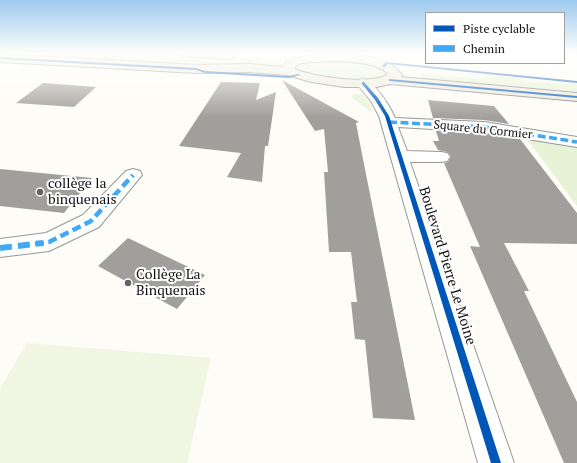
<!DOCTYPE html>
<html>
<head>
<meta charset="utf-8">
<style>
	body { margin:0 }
	#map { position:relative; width:577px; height:463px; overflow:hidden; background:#fdfcf7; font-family:"PT Serif",serif }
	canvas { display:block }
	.legend { position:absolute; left:425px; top:12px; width:140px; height:52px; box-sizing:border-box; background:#fff; border:1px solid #a0a0a0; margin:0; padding:5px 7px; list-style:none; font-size:12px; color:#111 }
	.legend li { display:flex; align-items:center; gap:8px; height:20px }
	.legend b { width:20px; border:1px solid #a0a0a0 }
</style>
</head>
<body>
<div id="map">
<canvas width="577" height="463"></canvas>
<ul class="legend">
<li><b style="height:5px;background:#0057b8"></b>Piste cyclable</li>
<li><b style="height:5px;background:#3fa9f5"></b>Chemin</li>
</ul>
</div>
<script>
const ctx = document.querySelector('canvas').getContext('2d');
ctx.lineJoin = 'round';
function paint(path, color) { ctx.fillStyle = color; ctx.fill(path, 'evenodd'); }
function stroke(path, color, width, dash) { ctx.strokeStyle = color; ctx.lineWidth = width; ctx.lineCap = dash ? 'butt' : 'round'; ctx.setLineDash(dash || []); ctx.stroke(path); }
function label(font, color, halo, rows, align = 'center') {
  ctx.font = font + ' "PT Serif",serif'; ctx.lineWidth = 4; ctx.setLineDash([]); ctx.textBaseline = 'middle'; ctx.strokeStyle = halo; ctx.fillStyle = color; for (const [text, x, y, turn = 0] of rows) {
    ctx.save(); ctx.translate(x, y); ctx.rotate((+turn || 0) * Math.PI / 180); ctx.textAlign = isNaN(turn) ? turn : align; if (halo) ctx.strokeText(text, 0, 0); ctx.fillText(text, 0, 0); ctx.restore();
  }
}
paint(new Path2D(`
	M0,53H157L277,59L283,61V65L281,68L199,64L196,67L181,66L182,63H150L0,55Z
	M320,60C340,61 364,60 383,70L384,74C370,85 314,81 300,69V67L306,62Z
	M420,73L481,79L494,77V76L520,78L522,81L577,84V95L422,81Z
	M354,94H362L369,103L373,113L352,98L351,96Z
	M535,132L577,136V206L527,139Z`), '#e7f3d7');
paint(new Path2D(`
	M27,343L211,358L187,463H0V388Z`), '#f0f6e1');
paint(new Path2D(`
	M282,80L359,122L356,123L361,149L415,420L373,418L365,340L355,339L351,302H357L351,252H329L324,172H328L324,129L315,131Z
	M221,82L260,83L256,100L276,92L268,146H265L262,182L227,177L241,153L179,146Z
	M43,83L96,87L74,107L16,103Z
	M428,100L494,106L509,124L484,120L433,118Z
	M436,131L484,133L520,139L577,213V244L504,243L529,291H524L577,402V463H564L470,246L480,247L444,163L448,162L451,156L447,152L438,150L433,141H439Z
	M0,169L92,178L64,213L0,206Z
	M128,238L205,275L177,309L98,266Z`), '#a19f9c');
const minor = new Path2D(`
	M363,79C375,82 390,106 395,118L484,122L577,137V147L484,132L398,127L407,151L441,152L447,153L450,157L447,161L441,162H410L514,463H478L379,116L371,101L356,83L358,80Z
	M133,169L140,171L142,175L99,227L49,251L0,257V239L46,233L83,215L126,171Z`);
const major = new Path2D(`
	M178,53H234L236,55L234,57L230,59L184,56L180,55Z
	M0,54L196,65L249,64L283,67L285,62C311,50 384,48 402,75L401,77L577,93V101L390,84L377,87H344L311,82L287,75L249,72L196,73L0,62ZM313,62C332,61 375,59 388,74C371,86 314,77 295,69V67L302,63Z`);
stroke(minor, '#979795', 2);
stroke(major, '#858482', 2);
paint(minor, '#fffffe');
paint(major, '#ede9dc');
stroke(new Path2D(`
	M389,122L484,127L577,142`), '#3fa9f5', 3.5, [8, 3.5]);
stroke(new Path2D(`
	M35,244L49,242L91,221L133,175`), '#3fa9f5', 4.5, [9, 4.5]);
stroke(new Path2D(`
	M0,248L43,243`), '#3fa9f5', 6, [12, 6]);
paint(new Path2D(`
	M0,57L196,68L205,71L289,76L298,74L300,75L289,78L205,73L196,70L0,59Z
	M386,62L577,81V83L388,64L385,67H383L382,66Z
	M389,79L577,96V98L390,81H389Z
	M362,82H364L378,98L389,116L501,463H491L385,116L375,100L362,84Z`), '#0057b8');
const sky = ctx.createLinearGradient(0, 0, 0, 118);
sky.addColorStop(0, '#9dc9ee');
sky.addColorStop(0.45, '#fefefb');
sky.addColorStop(1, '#fefefb00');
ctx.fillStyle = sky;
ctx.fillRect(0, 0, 577, 118);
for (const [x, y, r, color] of [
	[40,192,4,"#646362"],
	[128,283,4,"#646362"]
]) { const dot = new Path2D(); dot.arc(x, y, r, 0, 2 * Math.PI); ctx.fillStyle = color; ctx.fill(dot); stroke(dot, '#fff', 1.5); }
label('12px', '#111', '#fff', [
	["Square du Cormier",483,130,6]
]);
label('14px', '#111', '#fff', [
	["collège la",48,184],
	["binquenais",48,200],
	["Collège La",136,275],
	["Binquenais",136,291]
], 'left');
label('14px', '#111', '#fff', [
	["Boulevard Pierre Le Moine",447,266,73]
]);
</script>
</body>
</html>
